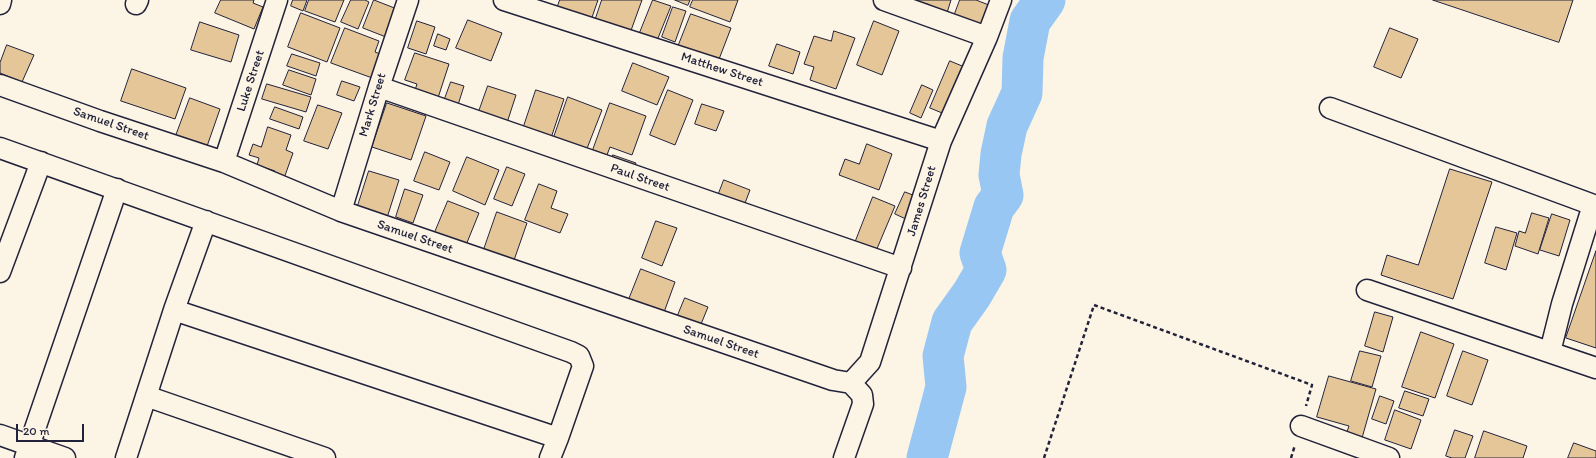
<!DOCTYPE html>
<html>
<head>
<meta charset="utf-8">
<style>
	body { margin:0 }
	#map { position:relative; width:1596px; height:458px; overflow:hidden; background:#fcf5e5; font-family:Itim,sans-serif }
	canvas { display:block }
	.scale { position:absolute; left:16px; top:424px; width:68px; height:18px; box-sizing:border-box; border:2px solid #22223b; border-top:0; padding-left:5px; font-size:12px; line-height:14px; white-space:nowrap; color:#22223b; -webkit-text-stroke:3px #fcf5e5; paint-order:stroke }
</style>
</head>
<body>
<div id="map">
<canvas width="1596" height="458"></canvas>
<div class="scale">20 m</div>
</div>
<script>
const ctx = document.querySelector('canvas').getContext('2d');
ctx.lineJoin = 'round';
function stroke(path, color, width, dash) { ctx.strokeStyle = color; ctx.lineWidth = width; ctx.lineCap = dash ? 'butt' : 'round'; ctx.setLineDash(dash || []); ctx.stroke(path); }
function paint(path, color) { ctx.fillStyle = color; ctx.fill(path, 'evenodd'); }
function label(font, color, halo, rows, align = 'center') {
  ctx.font = font + ' Itim,sans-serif'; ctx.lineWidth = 3; ctx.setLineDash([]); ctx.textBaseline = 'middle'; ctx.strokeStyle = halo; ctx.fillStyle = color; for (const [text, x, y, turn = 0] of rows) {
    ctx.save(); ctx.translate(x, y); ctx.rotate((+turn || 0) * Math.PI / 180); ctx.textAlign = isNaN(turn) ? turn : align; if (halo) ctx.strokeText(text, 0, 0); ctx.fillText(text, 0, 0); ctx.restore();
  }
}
stroke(new Path2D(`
	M927,458L946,387L943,356L952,322L972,294L986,270L980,253L994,207L1003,195L999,175L1001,154L1007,126L1022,93L1023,58L1030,21L1045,0`), '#99c7f4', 41);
const building = new Path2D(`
	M221,0H254L253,3L263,7L254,29L215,13Z
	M293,0H307L303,11L291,6Z
	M309,0H344L335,22L305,11Z
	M351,0H365L369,2L358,29L341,22Z
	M374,0L397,9L386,37L363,28Z
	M560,0H598L589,26L555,14Z
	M602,0H642L629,36L594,24Z
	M653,0L671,6L656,43L639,35Z
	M675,0H690L688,5Z
	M693,0H738L730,22L690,7Z
	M914,0H951L946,16L928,10L929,5Z
	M960,0H976L994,7L985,32L953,19Z
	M1433,0H1573L1559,42Z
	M673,7L686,11L675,42L662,37Z
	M301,13L340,28L327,62L288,47Z
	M691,14L731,28L716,67L676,52Z
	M468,20L502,33L491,61L456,48Z
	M417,21L435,27L426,54L408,48Z
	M874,21L899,31L882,75L857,65Z
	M200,22L239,35L231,62L191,50Z
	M345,28L379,41L375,52L385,56L375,79L331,63Z
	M1390,28L1418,39L1401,78L1374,67Z
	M834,31L855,38L836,89L810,80L814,67L804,64L814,36L831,41Z
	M438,34L450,39L446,50L434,46Z
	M777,44L800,52L793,74L769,66Z
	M7,45L34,55L22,82L0,73V63Z
	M415,53L449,64L436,104L413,96L417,84L405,80Z
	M292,54L320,63L316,76L287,66Z
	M950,61L967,68L947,115L930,108Z
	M633,63L669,77L657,105L622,91Z
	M132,69L186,88L175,119L121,101Z
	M289,70L316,79L311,95L283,85Z
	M342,81L360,87L354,101L337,95Z
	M451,82L464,86L457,108L443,104Z
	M267,84L311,97L306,112L262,99Z
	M922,85L933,90L921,118L910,113Z
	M488,86L516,95L505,129L476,120Z
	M536,90L564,99L550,141L522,132Z
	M668,90L693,100L675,145L650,135Z
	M568,97L602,110L586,151L553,140Z
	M190,98L220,109L205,152L174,141Z
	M387,103L426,116L411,160L372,147Z
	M610,103L646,116L632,155L610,147L607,155L593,150Z
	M702,104L724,111L716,131L695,124Z
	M318,105L342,113L328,149L304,141Z
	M275,107L303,117L299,129L270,119Z
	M268,127L291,135L286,150L293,153L282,184L272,180L275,171L257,165L259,158L249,155L253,144L261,147Z
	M867,144L892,154L879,190L839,175L845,159L859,164Z
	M425,152L450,162L439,190L414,181Z
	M613,155L636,163L633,173L610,164Z
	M467,157L499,170L485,205L453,191Z
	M507,167L525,174L512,206L494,199Z
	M1450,169L1492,182L1453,299L1381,275L1387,255L1418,265Z
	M369,171L399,180L386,221L356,212Z
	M724,180L750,190L742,211L716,201Z
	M539,184L557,191L551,208L568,214L560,233L525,220Z
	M405,189L423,195L413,223L396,217Z
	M905,192L918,197L908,220L895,214Z
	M873,197L895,206L876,251L855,243Z
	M448,201L479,213L464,250L433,237Z
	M497,212L527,223L513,263L481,258Z
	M1532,213L1549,218L1538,254L1515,246L1519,231L1525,233Z
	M1552,214L1570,220L1559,256L1540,250Z
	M656,221L677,228L662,266L642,258Z
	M1496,227L1517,233L1506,270L1485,263Z
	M1596,251V348L1566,338Z
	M641,269L675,282L663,315L626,307Z
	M685,298L708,307L699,329L676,320Z
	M1375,312L1393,317L1383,352L1365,346Z
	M1421,332L1454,344L1435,398L1402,387Z
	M1360,351L1381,356L1372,387L1351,381Z
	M1463,351L1488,360L1472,405L1447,396Z
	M1329,376L1376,389L1360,445L1344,440L1349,426L1317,417Z
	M1405,391L1429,399L1423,416L1399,408Z
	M1380,396L1394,401L1386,424L1372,419Z
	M1395,410L1421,420L1411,449L1385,440Z
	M1455,430L1473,436L1465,458H1452L1446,456Z
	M1484,431L1527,446L1523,458H1475Z
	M1574,443L1596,451V458H1568Z`);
paint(building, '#e5c698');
stroke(building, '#22223b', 1);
const minor = new Path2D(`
	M504,0L941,141
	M884,0L987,37
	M0,4L1,0
	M136,4L138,0
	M0,85L100,121L224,162L341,211L833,380L851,383L870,362L941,141L987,37L1001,0
	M379,87L901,268
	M1330,108L1596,206
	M0,148L571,352L579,356L583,366L558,438
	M224,162L277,0
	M341,211L379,87L408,0
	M0,272L41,162
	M1367,290L1596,368
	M174,310L558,438L550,458
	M1550,352L1562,304L1593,205
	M146,396L325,458
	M1301,426L1389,458
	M0,435L65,458
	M25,458L117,189
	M126,458L174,310L206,221
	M844,458L863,404L862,395L851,383`);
stroke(minor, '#22223b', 23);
stroke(new Path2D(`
	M1044,458L1094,305L1312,385L1306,406
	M1291,458L1295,445`), '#22223b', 2.5, [4, 3]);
stroke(minor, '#fcf5e5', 20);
label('13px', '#22223b', '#fcf5e5', [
	["Matthew Street",722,70,18],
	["Luke Street",251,81,-72],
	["Mark Street",373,105,-73],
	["Samuel Street",111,124,19],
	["Paul Street",640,178,19],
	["James Street",922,201,-73],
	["Samuel Street",415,237,19],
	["Samuel Street",721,342,19]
]);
</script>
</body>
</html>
